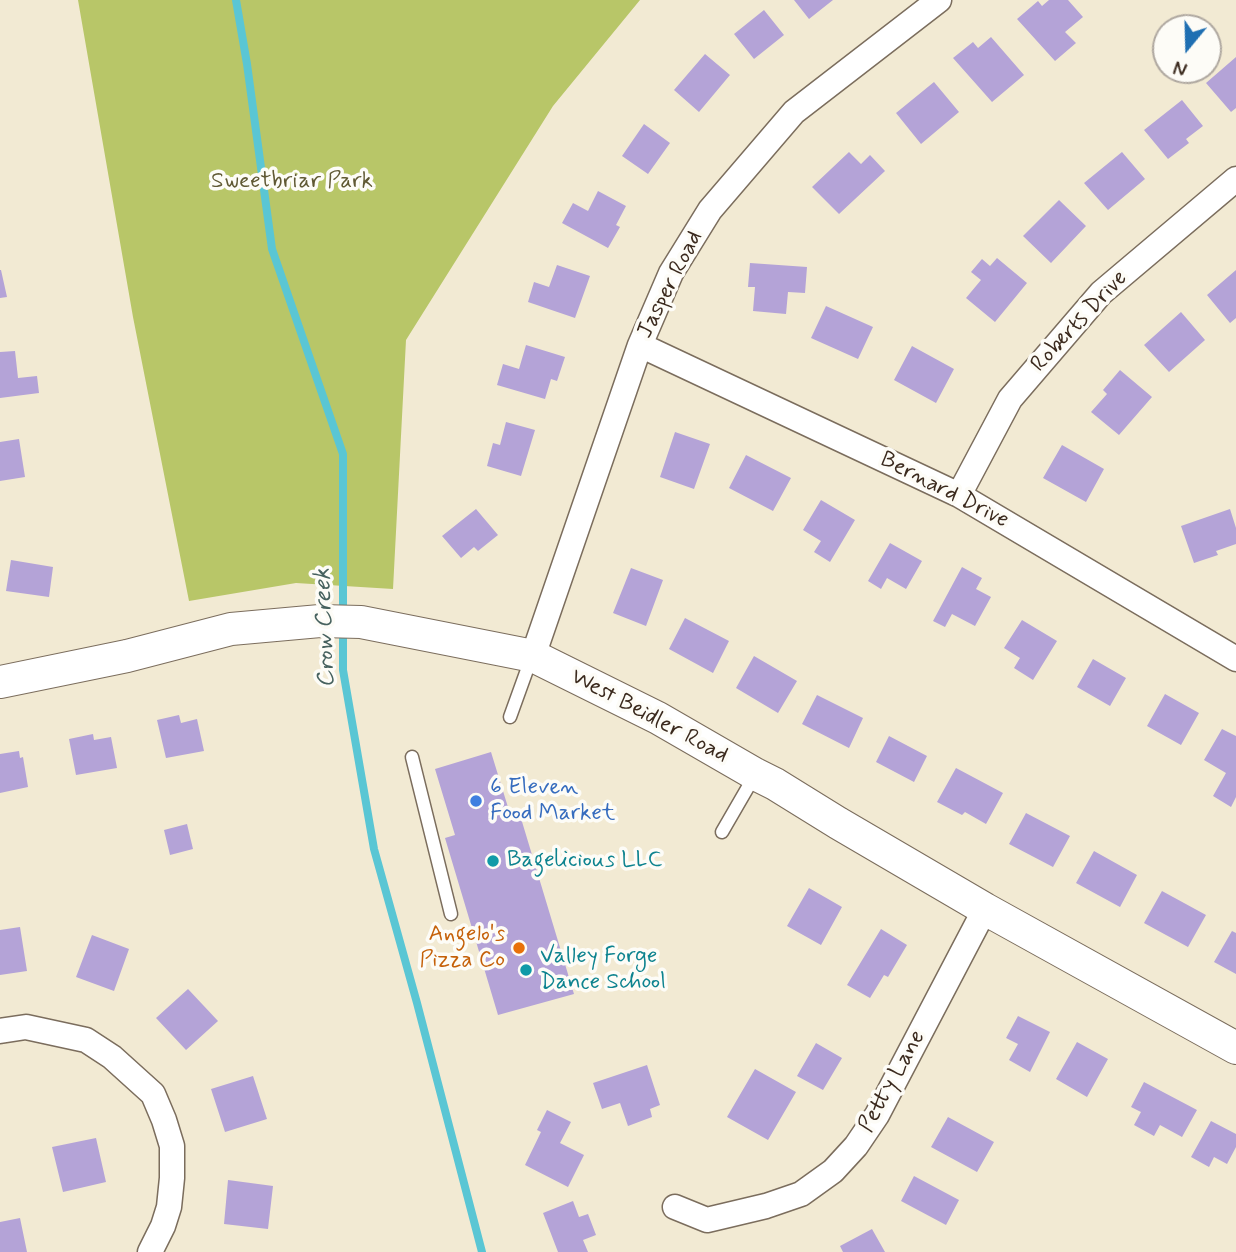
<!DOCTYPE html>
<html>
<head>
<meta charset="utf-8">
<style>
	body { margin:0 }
	#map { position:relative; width:1236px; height:1252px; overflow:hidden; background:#f2ead3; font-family:Mynerve,sans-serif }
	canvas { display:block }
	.north { position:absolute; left:1152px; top:14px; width:70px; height:70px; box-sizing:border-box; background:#fdfcf7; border:2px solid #afa8a0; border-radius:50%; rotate:199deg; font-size:19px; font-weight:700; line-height:28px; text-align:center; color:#3b2a1e }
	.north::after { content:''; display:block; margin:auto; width:24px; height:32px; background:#1f6fb2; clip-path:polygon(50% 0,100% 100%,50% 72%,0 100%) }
</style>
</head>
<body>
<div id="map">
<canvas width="1236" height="1252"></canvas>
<div class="north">N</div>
</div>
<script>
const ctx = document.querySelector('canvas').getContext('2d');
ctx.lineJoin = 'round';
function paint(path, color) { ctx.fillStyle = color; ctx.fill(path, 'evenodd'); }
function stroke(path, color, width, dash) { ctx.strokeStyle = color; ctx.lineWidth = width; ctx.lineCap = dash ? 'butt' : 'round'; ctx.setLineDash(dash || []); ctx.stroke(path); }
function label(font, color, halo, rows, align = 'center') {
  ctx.font = font + ' Mynerve,sans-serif'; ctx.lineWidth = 7; ctx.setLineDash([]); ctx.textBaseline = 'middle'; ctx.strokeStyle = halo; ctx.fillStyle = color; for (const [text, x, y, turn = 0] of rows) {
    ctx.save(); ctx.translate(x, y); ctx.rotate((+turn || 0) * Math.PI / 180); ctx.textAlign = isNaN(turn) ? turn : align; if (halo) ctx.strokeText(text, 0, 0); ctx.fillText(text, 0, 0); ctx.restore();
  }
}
paint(new Path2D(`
	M78,0H640L553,106L406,340L393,589L296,583L189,601L133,317Z`), '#b8c668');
stroke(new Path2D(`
	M236,0L247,64L272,249L343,454V616
	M343,629V670L374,849L417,1003L482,1252`), '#5ac6d4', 8);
paint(new Path2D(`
	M794,0H833L809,19Z
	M1049,0H1068L1083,17L1065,32L1076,43L1055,61L1017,19L1038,1L1042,6Z
	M764,10L784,35L754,59L734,34Z
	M991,37L1024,75L992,102L953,58L973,42L978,48Z
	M705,54L730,75L699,112L674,90Z
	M1236,57V108L1231,112L1206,83Z
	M934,82L959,112L921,144L896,113Z
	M1182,100L1203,126L1186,139L1189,143L1168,159L1144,130Z
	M644,124L670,143L648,174L622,156Z
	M849,152L861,164L870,155L885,171L839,214L812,187Z
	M1122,152L1145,179L1108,210L1084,183Z
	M598,191L626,206L616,225L620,227L608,248L562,223L573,203L588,211Z
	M1059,200L1086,226L1051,263L1023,236Z
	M997,258L1027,283L995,322L966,298L981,280L971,272L982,259L990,266Z
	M750,263L807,267L805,293L788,292L786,314L753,311L755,287H748Z
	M557,265L590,276L575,318L528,302L534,282L549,287Z
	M0,270H1L7,297L0,298Z
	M1236,270V318L1230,323L1207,295Z
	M826,306L873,327L858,359L811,338Z
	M1181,312L1205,340L1169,372L1144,345Z
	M526,345L565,357L557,381L551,379L545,399L497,385L503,364L519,369Z
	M912,346L954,369L936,403L894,380Z
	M15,351L18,378L37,376L39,393L0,398V352Z
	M1120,370L1152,397L1119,435L1091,412L1107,394L1103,390Z
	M506,422L535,430L521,476L487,466L493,443L500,445Z
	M675,432L710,444L694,489L660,477Z
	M19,439L25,477L0,481V442Z
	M1062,445L1104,469L1086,502L1043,478Z
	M746,455L791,478L773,511L729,488Z
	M821,500L855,520L830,562L814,552L821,541L803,530Z
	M476,509L498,535L478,551L474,547L461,558L442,536Z
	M1230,509L1236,528V544L1216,551L1218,555L1194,563L1181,526Z
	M890,543L922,561L906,589L887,578L881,589L868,581Z
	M11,560L53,567L49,597L6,591Z
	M962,567L982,578L976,589L991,597L975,626L952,614L945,627L933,621Z
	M631,568L663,580L646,626L613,613Z
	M685,618L729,641L713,673L669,649Z
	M1022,620L1057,641L1033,680L1014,668L1020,658L1004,648Z
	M754,656L797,681L778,713L736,688Z
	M1093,659L1126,678L1110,706L1077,687Z
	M1165,694L1199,713L1181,745L1147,726Z
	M817,695L863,718L849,748L802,724Z
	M179,715L181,723L197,719L204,751L166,758L157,720Z
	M1222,729L1236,736V797L1231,807L1213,796L1226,773L1204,760Z
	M93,734L94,740L111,737L117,768L76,775L69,739Z
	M889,736L927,756L914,782L876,762Z
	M19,751L20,758L23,757L28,787L0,793V754Z
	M491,752L511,817L520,815L574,994L498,1015L445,838L455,835L435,769Z
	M956,768L1003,793L986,824L965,812L962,815L937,802Z
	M1026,813L1070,836L1053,867L1009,844Z
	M187,824L193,849L170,855L164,830Z
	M1094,851L1137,875L1120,907L1076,883Z
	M809,888L842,907L821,945L787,926Z
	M1162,891L1206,915L1188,947L1144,923Z
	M20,927L27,971L0,975V930Z
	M881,929L907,945L888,977L884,975L870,998L847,985Z
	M1232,931L1236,933V974L1214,962Z
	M92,935L129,949L114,991L76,977Z
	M188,989L218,1021L186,1050L156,1018Z
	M1018,1016L1050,1032L1030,1072L1009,1060L1018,1044L1006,1038Z
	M1077,1042L1108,1059L1087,1097L1056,1079Z
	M816,1043L842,1058L823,1090L797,1076Z
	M647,1065L660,1105L650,1109L652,1117L628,1126L620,1103L602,1109L593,1083Z
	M755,1069L796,1092L768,1140L727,1117Z
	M253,1076L267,1119L225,1132L211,1089Z
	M1144,1082L1197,1110L1182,1137L1160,1125L1154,1136L1134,1125L1141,1112L1131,1107Z
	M547,1110L571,1122L560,1143L584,1155L568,1187L525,1165L541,1132L537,1130Z
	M948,1117L994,1142L977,1172L931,1147Z
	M1211,1121L1236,1134V1147L1227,1164L1214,1157L1209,1167L1191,1157Z
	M96,1138L106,1182L63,1192L52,1147Z
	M914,1176L959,1200L946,1225L901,1201Z
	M228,1180L273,1186L268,1229L224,1224Z
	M573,1201L579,1217L588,1214L596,1235L583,1240L588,1252H558L543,1213Z
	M20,1218L27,1252H0V1222Z
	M872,1229L885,1252H843L840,1246Z`), '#b4a3d7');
const service = new Path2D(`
	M510,717L532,656
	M412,757L451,914
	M722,832L755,775`);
const minor = new Path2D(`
	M640,345L959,495L1236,659
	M959,495L1010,399L1101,293L1236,179
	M533,656L640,345L671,273L710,210L794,112L939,0
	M0,1031L26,1027L86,1040L112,1057L153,1094L164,1120L172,1146V1178L169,1207L163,1226L150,1252
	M675,1207L707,1220L766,1206L801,1194L833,1171L856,1146L877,1115L985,909`);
const tertiary = new Path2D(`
	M0,682L127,656L231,629L320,621L361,622L533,656L658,718L755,774L775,784L838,823L985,909L1236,1048`);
stroke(service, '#7b6d5d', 15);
stroke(minor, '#7b6d5d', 27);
stroke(tertiary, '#7b6d5d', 34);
stroke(service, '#fff', 12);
stroke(minor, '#fff', 24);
stroke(tertiary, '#fff', 32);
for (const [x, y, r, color] of [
	[476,801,7,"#3f7fe0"],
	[493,861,7,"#0f9aa8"],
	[519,948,7,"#e8710a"],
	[526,970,7,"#0f9aa8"]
]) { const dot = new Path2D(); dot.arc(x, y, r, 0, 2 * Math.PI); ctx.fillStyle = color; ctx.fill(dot); stroke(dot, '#fdfcf7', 2.5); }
label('23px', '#605934', '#fdfcf7', [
	["Sweetbriar Park",292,182]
]);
label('23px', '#3b2a1e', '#fdfcf7', [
	["Jasper Road",671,285,-63],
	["Roberts Drive",1080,322,-47],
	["Bernard Drive",944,491,27],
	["West Beidler Road",649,717,28],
	["Petty Lane",893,1082,-61]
]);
label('23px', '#366cbe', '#fdfcf7', [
	["6 Eleven",490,788],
	["Food Market",490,814]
], 'left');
label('23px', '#0d838f', '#fdfcf7', [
	["Bagelicious LLC",507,861],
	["Valley Forge",540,957],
	["Dance School",540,983]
], 'left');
label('23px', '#c56008', '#fdfcf7', [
	["Angelo's",505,935],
	["Pizza Co",505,961]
], 'right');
label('italic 24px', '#46615e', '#fdfcf7', [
	["Crow Creek",326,628,-92]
]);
</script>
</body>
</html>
